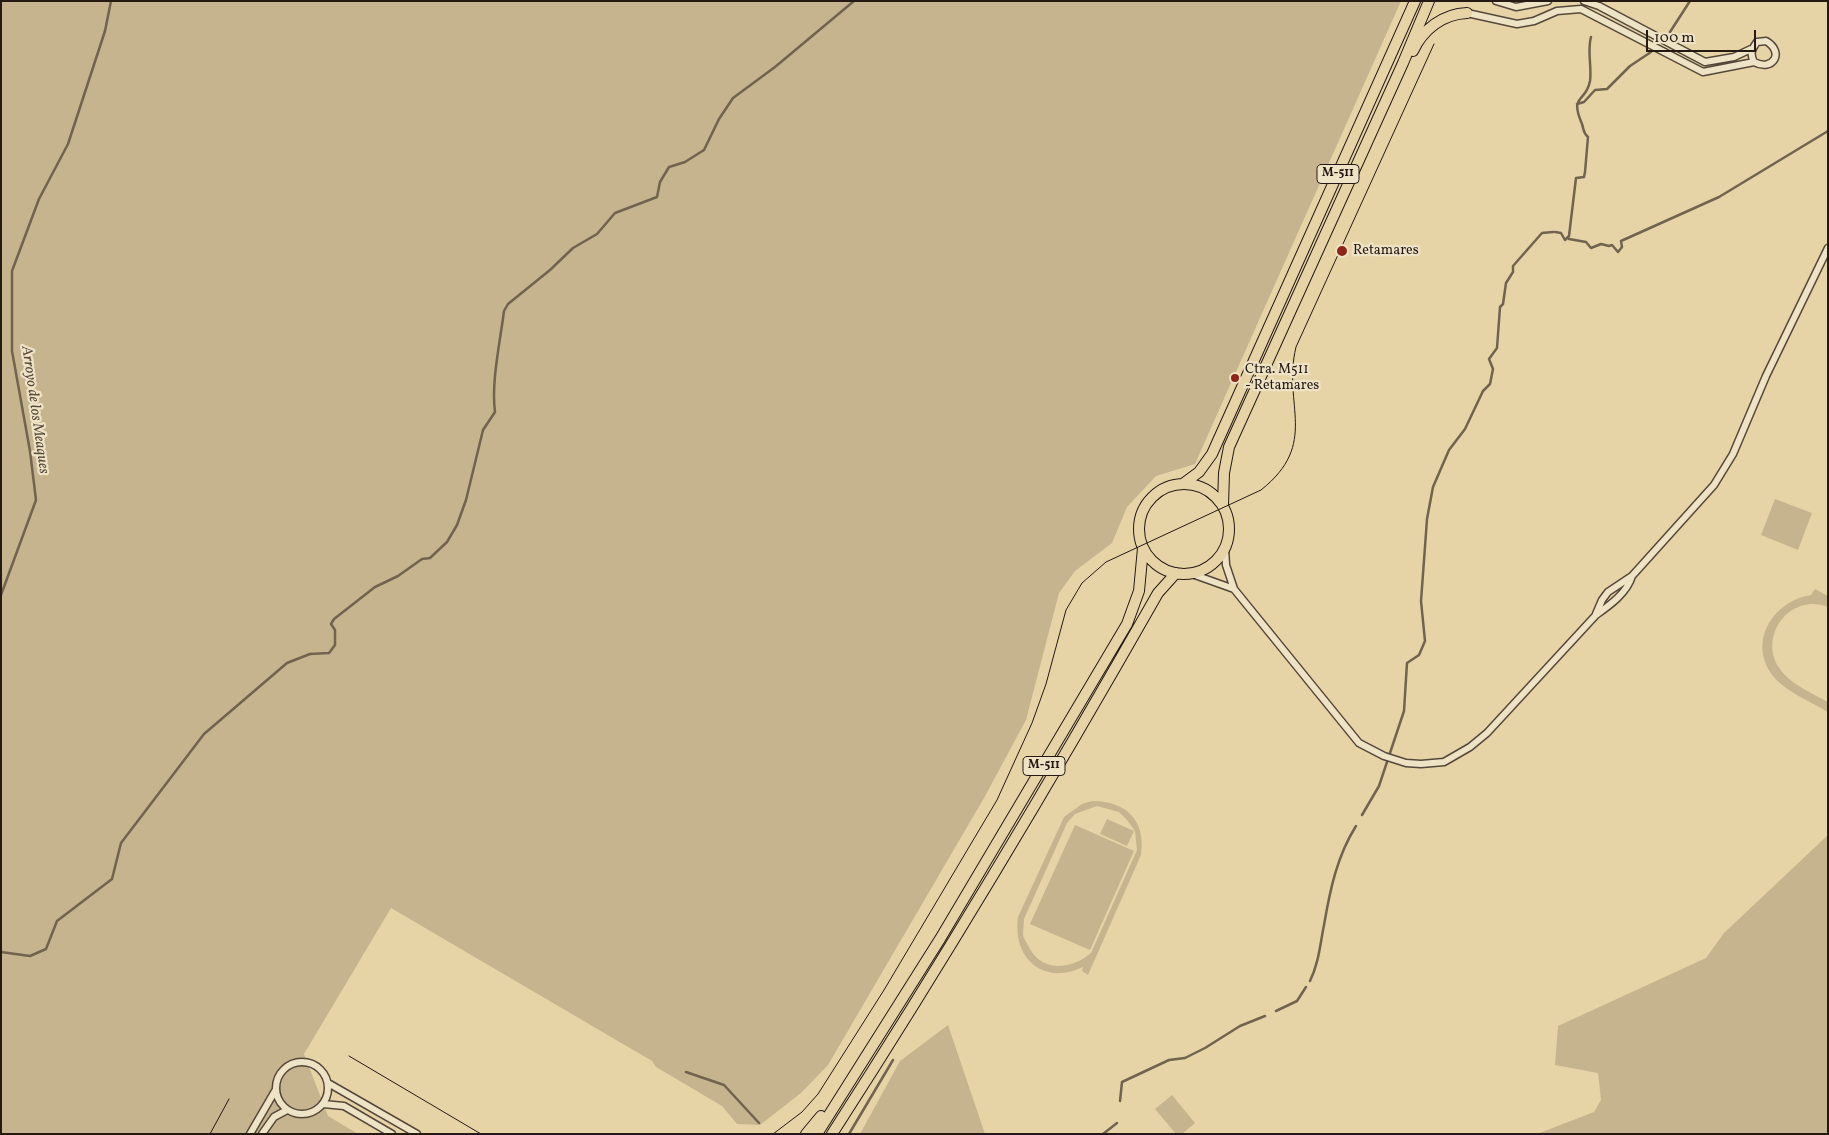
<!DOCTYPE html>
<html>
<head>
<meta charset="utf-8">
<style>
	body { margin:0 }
	#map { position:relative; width:1829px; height:1135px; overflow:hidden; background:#e6d4a7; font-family:Vollkorn,serif }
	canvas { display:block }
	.frame { position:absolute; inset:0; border:2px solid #251914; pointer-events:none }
	.scale { position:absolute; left:1646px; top:30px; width:110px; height:22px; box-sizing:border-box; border:2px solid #251914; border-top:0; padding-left:6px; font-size:15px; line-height:18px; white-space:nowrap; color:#251914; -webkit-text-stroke:4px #efe3c6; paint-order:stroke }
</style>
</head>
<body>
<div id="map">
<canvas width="1829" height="1135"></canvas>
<div class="frame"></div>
<div class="scale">100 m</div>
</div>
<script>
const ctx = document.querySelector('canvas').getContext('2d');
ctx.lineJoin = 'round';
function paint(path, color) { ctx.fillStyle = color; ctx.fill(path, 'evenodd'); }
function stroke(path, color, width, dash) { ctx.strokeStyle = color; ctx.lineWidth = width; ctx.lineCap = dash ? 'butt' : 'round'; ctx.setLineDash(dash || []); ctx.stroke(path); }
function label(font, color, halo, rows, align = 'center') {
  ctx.font = font + ' Vollkorn,serif'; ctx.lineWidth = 4.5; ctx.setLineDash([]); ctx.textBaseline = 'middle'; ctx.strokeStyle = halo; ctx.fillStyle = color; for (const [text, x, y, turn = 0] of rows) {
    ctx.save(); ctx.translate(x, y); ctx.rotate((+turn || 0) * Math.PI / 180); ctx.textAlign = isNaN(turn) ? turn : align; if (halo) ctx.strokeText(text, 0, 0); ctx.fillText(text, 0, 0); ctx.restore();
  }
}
paint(new Path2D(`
	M1,1H1401L1195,464L1156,476L1127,507L1112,543L1075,571L1059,593L1026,720L984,798L828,1065L801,1093L760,1125L737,1124L722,1106L656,1067L652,1061L391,908L304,1054L328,1116L358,1134H1Z
	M1775,499L1812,513L1798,550L1761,535Z
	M1815,589L1828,596V607C1790,592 1757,637 1780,669C1790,684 1812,693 1828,702V712C1810,701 1786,692 1773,676C1747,642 1773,601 1811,595Z
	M1092,801C1127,801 1146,821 1141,855L1088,975L1082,971L1083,967C1044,986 1012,959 1018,917L1064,817L1082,804ZM1097,806L1119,812L1127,820L1135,831L1137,850L1091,953C1072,969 1044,973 1030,949C1028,945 1024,939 1023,935C1023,930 1024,924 1024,919L1067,823L1075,814Z
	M1107,819L1134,831L1127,846L1100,834Z
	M1075,825L1134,851L1090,950L1030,924Z
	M1828,835V1134H1537L1594,1112L1601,1100L1598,1073L1555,1065L1558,1026L1706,958L1724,933Z
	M948,1025L985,1134H860L900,1061Z
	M1172,1095L1195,1123L1182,1134H1176L1155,1109Z`), '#c5b48e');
stroke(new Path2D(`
	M1670,32L1690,1
	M1577,104L1584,102L1595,90L1607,89L1630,66L1651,52
	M1555,232L1561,233L1565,240L1569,236L1576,178L1584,177L1585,172L1588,137C1583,133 1584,130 1582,124C1569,94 1586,103 1590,81C1592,67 1587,51 1591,37
	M1569,239L1586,242L1591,248L1601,244L1609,246L1612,245L1618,252L1622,247L1621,241L1719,197L1828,131
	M1,595L36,500L30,451L12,351V271L39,199L68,144L105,31L111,1
	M1362,815L1379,786L1404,711L1407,663L1419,655L1425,641L1421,601L1423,574L1427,519L1433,487L1449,450L1465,429L1483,391L1490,384L1493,369L1489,359L1497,348L1500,307L1503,304L1506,283L1513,272V266L1542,233L1553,232
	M1,952L30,956L46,949L57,921L112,879L121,843L204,734L287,663L310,654L329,653L335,645V630L331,624L334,619L375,587L398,576L422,559L430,558L447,542L457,525L466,500L483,430L495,412C491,382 500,343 504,311L508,304L550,270L573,248L597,234L615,213L657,197L660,182L669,167L685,162L704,150L719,119L733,98L775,67L854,1
	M1310,981C1319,962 1320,945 1324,925C1330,890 1337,856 1356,826
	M1276,1011L1297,1001L1306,987
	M686,1072L724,1085L759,1123
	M1120,1101L1122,1082L1169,1060L1185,1058L1205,1048L1240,1026L1265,1016
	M849,1134L893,1060
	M1103,1134L1117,1123`), '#71634e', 2.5);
const minor = new Path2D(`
	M1496,1L1516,7L1548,1
	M1584,1L1599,6L1705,62L1734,57L1751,49
	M1467,13L1517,24L1534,21L1557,11L1581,9L1703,72L1754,62C1773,72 1785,52 1766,41L1757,42C1751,50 1750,54 1754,62
	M1225,549L1226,565L1234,589
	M1192,574L1234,589L1359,743L1384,756L1406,763L1421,764L1444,762L1470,747L1487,733L1596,615C1610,605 1627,593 1632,576
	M1596,614L1602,600L1608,592L1632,576L1714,485L1733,454L1766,376L1828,248
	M276 1088a26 26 0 1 1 52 0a26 26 0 1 1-52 0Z
	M328,1083L417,1134
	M323,1104L344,1106L392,1134
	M250,1134L275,1091
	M262,1134L274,1117L287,1110`);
const trunk = new Path2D(`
	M1413,51C1423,29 1443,14 1467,13
	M1184,483L1199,472L1212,454L1415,1
	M1139 529a45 45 0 1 1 90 0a45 45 0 1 1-90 0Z
	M1223,505L1224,473L1229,447L1403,63L1429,1
	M806,1134L821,1116
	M817,1134L940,939L1127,624L1139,591L1143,548
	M832,1134C946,957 1054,776 1158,593L1176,573`);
stroke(minor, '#554839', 9);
stroke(trunk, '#251914', 12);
stroke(minor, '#efe3c6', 6);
stroke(trunk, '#e6d4a7', 10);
stroke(new Path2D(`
	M349,1056L481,1134
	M210,1134L229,1099
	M773,1134L802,1112L818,1094L884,990L997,800L1032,723L1046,684L1066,610L1082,583L1106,562L1261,490C1320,443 1282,405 1296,347L1434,44`), '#251914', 1);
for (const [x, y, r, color] of [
	[1342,251,6,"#8f2418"],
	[1235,378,5,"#8f2418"]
]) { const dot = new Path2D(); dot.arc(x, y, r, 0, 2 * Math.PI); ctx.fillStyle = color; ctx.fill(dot); stroke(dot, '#efe3c6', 2); }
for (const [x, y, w] of [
	[1338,174,42],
	[1044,766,42]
]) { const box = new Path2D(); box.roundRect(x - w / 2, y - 9.5, w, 19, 4); ctx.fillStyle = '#efe3c6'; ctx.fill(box); stroke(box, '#251914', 1); }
label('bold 12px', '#251914', null, [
	["M-511",1338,174],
	["M-511",1044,766]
]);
label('14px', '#251914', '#efe3c6', [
	["Retamares",1353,251],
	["Ctra. M511",1245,370],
	["- Retamares",1245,386]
], 'left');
label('italic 15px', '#584a3b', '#efe3c6', [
	["Arroyo de los Meaques",34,410,82]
]);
</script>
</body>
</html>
